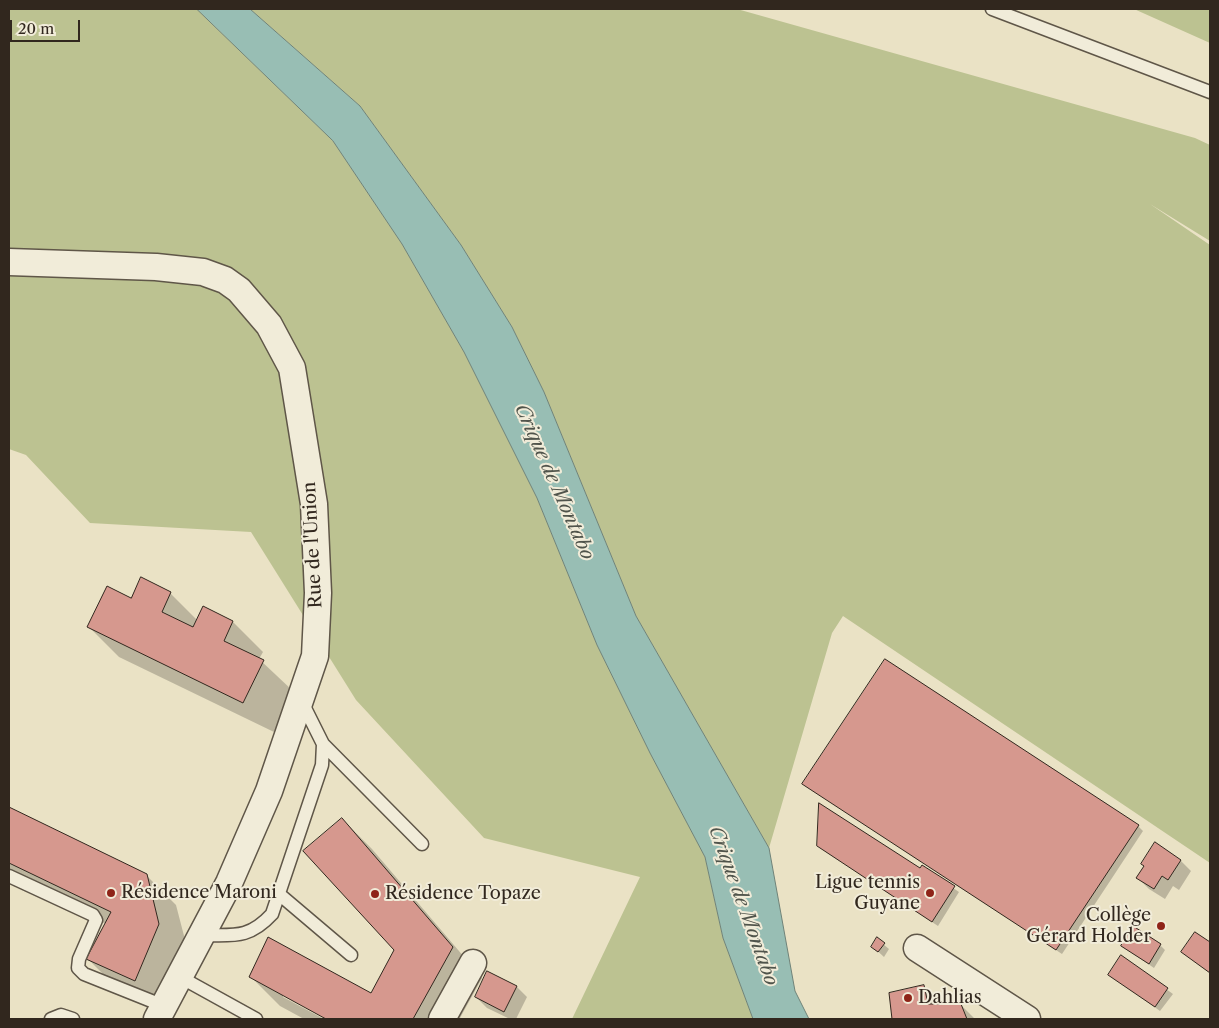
<!DOCTYPE html>
<html>
<head>
<meta charset="utf-8">
<style>
	body { margin:0 }
	#map { position:relative; width:1219px; height:1028px; overflow:hidden; background:#eae2c5; font-family:"Libre Caslon Text",serif }
	canvas { display:block }
	.frame { position:absolute; inset:0; border:10px solid #31271e; pointer-events:none }
	.scale { position:absolute; left:10px; top:20px; width:70px; height:22px; box-sizing:border-box; border:2px solid #31271e; border-top:0; padding-left:6px; font-size:15px; line-height:18px; white-space:nowrap; color:#31271e; -webkit-text-stroke:4px #f1ecd9; paint-order:stroke }
</style>
</head>
<body>
<div id="map">
<canvas width="1219" height="1028"></canvas>
<div class="frame"></div>
<div class="scale">20 m</div>
</div>
<script>
const ctx = document.querySelector('canvas').getContext('2d');
ctx.lineJoin = 'round';
function paint(path, color) { ctx.fillStyle = color; ctx.fill(path, 'evenodd'); }
function stroke(path, color, width, dash) { ctx.strokeStyle = color; ctx.lineWidth = width; ctx.lineCap = dash ? 'butt' : 'round'; ctx.setLineDash(dash || []); ctx.stroke(path); }
function label(font, color, halo, rows, align = 'center') {
  ctx.font = font + ' "Libre Caslon Text",serif'; ctx.lineWidth = 4; ctx.setLineDash([]); ctx.textBaseline = 'middle'; ctx.strokeStyle = halo; ctx.fillStyle = color; for (const [text, x, y, turn = 0] of rows) {
    ctx.save(); ctx.translate(x, y); ctx.rotate((+turn || 0) * Math.PI / 180); ctx.textAlign = isNaN(turn) ? turn : align; if (halo) ctx.strokeText(text, 0, 0); ctx.fillText(text, 0, 0); ctx.restore();
  }
}
paint(new Path2D(`
	M9,9H197L333,141L402,244L464,352L537,498L597,645L650,753L705,857L723,938L753,1019H572L640,877L484,838L356,700L251,532L90,523L26,455L9,449Z
	M250,9H737L1195,138L1210,145V241L1150,204L1210,245V863L843,616L832,633L769,848L636,616L544,392L512,327L461,245L360,106Z
	M1134,9H1210V43Z`), '#bcc291');
const water = new Path2D(`
	M197,9H250L360,106L461,245L512,327L544,392L636,616L769,848L795,991L809,1019H753L723,938L705,857L650,753L597,645L537,498L464,352L402,244L333,141Z`);
paint(water, '#98beb4');
stroke(water, '#6f8278', 1);
paint(new Path2D(`
	M170,593L198,621L203,608L233,622L263,652L259,659L293,691L274,732L119,657L89,627L131,599Z
	M804,784L1138,826L1143,831L1062,954Z
	M9,809L146,875L176,905L189,955L166,1010L118,989L88,959L106,924L18,882L9,873Z
	M342,819L372,849L482,978L460,1018L463,1019H329L283,994V997L324,1019H304L280,1006L250,976L371,995L395,950Z
	M818,846L920,869L922,867L959,892L938,926Z
	M1181,861L1191,871L1179,890L1173,886L1165,899L1149,889L1138,878L1145,867Z
	M1196,934L1210,944V973L1183,952Z
	M877,939L889,949L884,957L872,946Z
	M1160,945L1165,950L1154,968L1122,946Z
	M1121,957L1173,994L1160,1011L1109,974Z
	M488,972L517,987L527,997L516,1019H510L487,1008L476,997Z
	M924,986L943,1005H961L975,1019H893L890,994Z`), '#0003');
const building = new Path2D(`
	M141,577L171,592L162,612L193,627L203,606L233,621L224,641L264,660L243,703L87,627L107,586L131,598Z
	M885,659L1139,825L1056,950L802,784Z
	M819,803L920,868L922,865L955,886L932,922L817,846Z
	M9,807L147,874L159,924L135,981L86,959L111,912L9,863Z
	M342,818L453,947L413,1019H326L249,977L268,937L371,993L394,950L303,851Z
	M1155,842L1181,860L1168,880L1162,876L1154,889L1136,878L1144,866L1141,864Z
	M1133,926L1161,944L1149,964L1121,946Z
	M1195,932L1210,942V973L1181,952Z
	M877,937L885,943L878,952L871,947Z
	M1121,955L1168,988L1155,1007L1108,975Z
	M487,971L517,986L504,1012L475,997Z
	M924,985L928,1004H961L967,1019H892L889,993Z`);
paint(building, '#d6988e');
stroke(building, '#31271e', 1);
const service = new Path2D(`
	M992,9L1210,92
	M323,744L422,844
	M9,876L93,915L96,920L79,959L78,968L84,974L164,1006
	M279,894L351,955
	M202,935C234,935 249,939 272,914L322,765L323,744L301,700
	M180,977L256,1019
	M51,1019L61,1015L73,1019`);
const minor = new Path2D(`
	M9,262L156,267L203,272L225,280L239,290L269,325L292,368L314,504L318,593L315,656L269,791L229,883L157,1019
	M917,948L1027,1019
	M442,1019L473,963`);
stroke(service, '#5f5648', 15);
stroke(minor, '#5f5648', 29);
stroke(service, '#f1ecd9', 12);
stroke(minor, '#f1ecd9', 26);
for (const [x, y, r, color] of [
	[111,893,5,"#8f2418"],
	[930,893,5,"#8f2418"],
	[375,894,5,"#8f2418"],
	[1161,926,5,"#8f2418"],
	[908,998,5,"#8f2418"]
]) { const dot = new Path2D(); dot.arc(x, y, r, 0, 2 * Math.PI); ctx.fillStyle = color; ctx.fill(dot); stroke(dot, '#f1ecd9', 2); }
label('18px', '#31271e', '#f1ecd9', [
	["Rue de l'Union",313,545,-93]
]);
label('18px', '#31271e', '#f1ecd9', [
	["Ligue tennis",920,883,"right"],
	["Guyane",920,904,"right"],
	["Résidence Maroni",121,893],
	["Résidence Topaze",385,894],
	["Collège",1151,916,"right"],
	["Gérard Holder",1151,937,"right"],
	["Dahlias",918,998]
], 'left');
label('italic 19px', '#50544b', '#f1ecd9', [
	["Crique de Montabo",554,482,66],
	["Crique de Montabo",743,906,70]
]);
</script>
</body>
</html>
